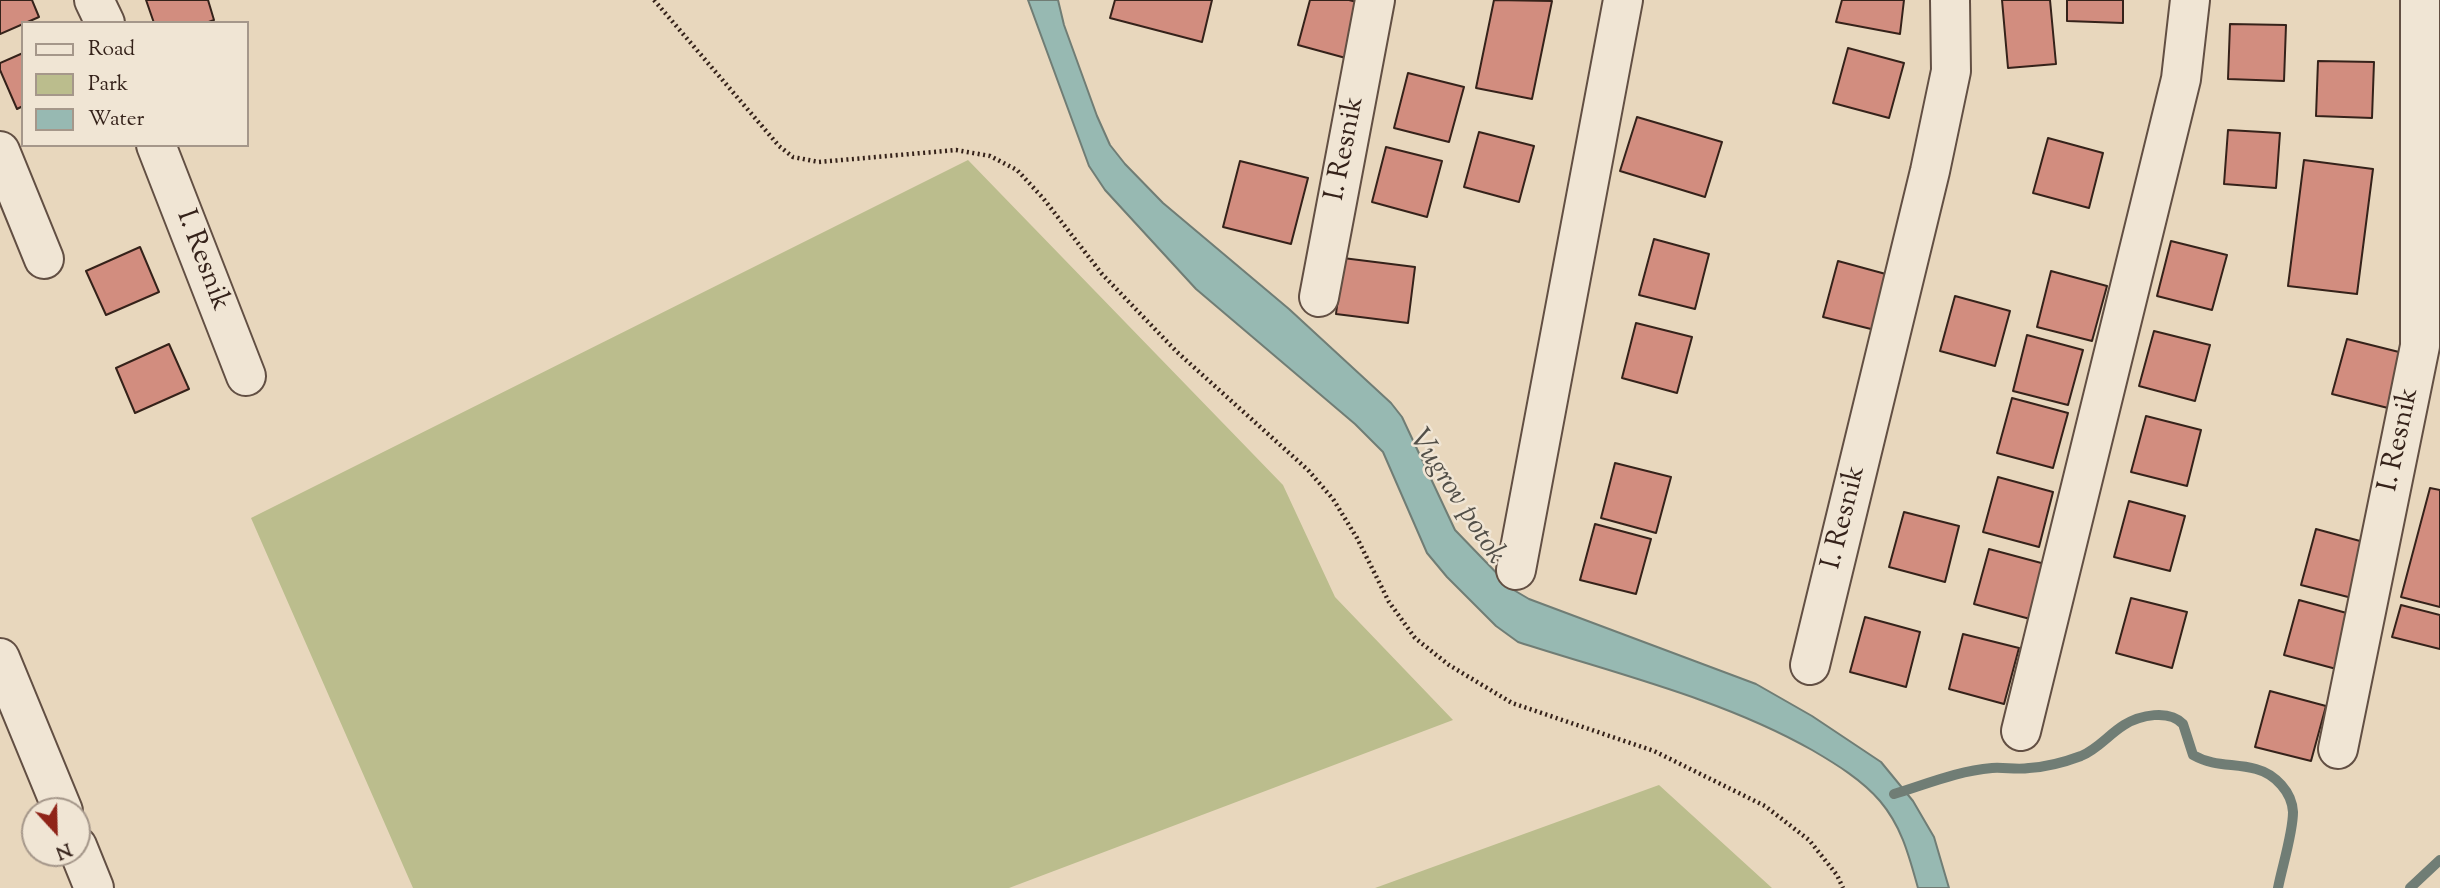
<!DOCTYPE html>
<html>
<head>
<meta charset="utf-8">
<style>
	body { margin:0 }
	#map { position:relative; width:2440px; height:888px; overflow:hidden; background:#e8d7bd; font-family:"Sorts Mill Goudy",serif }
	canvas { display:block }
	.legend { position:absolute; left:21px; top:21px; width:228px; height:126px; box-sizing:border-box; background:#f0e5d4; border:2px solid #a5978a; margin:0; padding:9px 12px; list-style:none; font-size:21px; color:#35221a }
	.legend li { display:flex; align-items:center; gap:14px; height:35px }
	.legend b { width:35px; border:2px solid #a5978a }
	.north { position:absolute; left:21px; top:797px; width:70px; height:70px; box-sizing:border-box; background:#f0e5d4; border:2px solid #a5978a; border-radius:50%; rotate:158deg; font-size:19px; font-weight:700; line-height:28px; text-align:center; color:#35221a }
	.north::after { content:''; display:block; margin:auto; width:24px; height:32px; background:#8f2418; clip-path:polygon(50% 0,100% 100%,50% 72%,0 100%) }
</style>
</head>
<body>
<div id="map">
<canvas width="2440" height="888"></canvas>
<ul class="legend">
<li><b style="height:9px;background:#f0e5d4"></b>Road</li>
<li><b style="height:19px;background:#bbbd8d"></b>Park</li>
<li><b style="height:19px;background:#97b9b2"></b>Water</li>
</ul>
<div class="north">N</div>
</div>
<script>
const ctx = document.querySelector('canvas').getContext('2d');
ctx.lineJoin = 'round';
function paint(path, color) { ctx.fillStyle = color; ctx.fill(path, 'evenodd'); }
function stroke(path, color, width, dash) { ctx.strokeStyle = color; ctx.lineWidth = width; ctx.lineCap = dash ? 'butt' : 'round'; ctx.setLineDash(dash || []); ctx.stroke(path); }
function label(font, color, halo, rows, align = 'center') {
  ctx.font = font + ' "Sorts Mill Goudy",serif'; ctx.lineWidth = 5; ctx.setLineDash([]); ctx.textBaseline = 'middle'; ctx.strokeStyle = halo; ctx.fillStyle = color; for (const [text, x, y, turn = 0] of rows) {
    ctx.save(); ctx.translate(x, y); ctx.rotate((+turn || 0) * Math.PI / 180); ctx.textAlign = isNaN(turn) ? turn : align; if (halo) ctx.strokeText(text, 0, 0); ctx.fillText(text, 0, 0); ctx.restore();
  }
}
paint(new Path2D(`
	M968,160L1283,485L1335,597L1453,720L1009,888H413L251,518Z
	M1659,785L1772,888H1375Z`), '#bbbd8d');
const water = new Path2D(`
	M1028,0H1058L1064,25L1097,116L1110,145L1125,164L1163,203L1289,309L1391,403L1402,417L1455,530L1512,589L1529,599L1756,684L1812,716L1881,762L1913,801L1934,837L1949,888H1918C1909,856 1902,827 1880,801C1862,780 1836,764 1812,750C1722,699 1617,674 1518,642L1496,626L1447,577L1427,553L1383,452L1355,424L1196,289L1105,190L1089,166Z`);
paint(water, '#97b9b2');
stroke(water, '#707d75', 2);
stroke(new Path2D(`
	M1894,794C1927,784 1957,771 1992,768C2004,767 2017,770 2029,768C2046,767 2065,762 2081,756C2098,749 2108,735 2124,725C2140,715 2169,709 2183,724L2193,755C2214,767 2233,763 2256,769C2275,774 2292,792 2293,812C2293,833 2282,867 2278,888
	M2410,888L2440,860`), '#707d75', 10);
const building = new Path2D(`
	M0,0H32L39,17L0,34Z
	M146,0H208L214,20L206,23H154Z
	M1115,0H1212L1202,42L1110,18Z
	M1310,0H1349L1368,5L1353,60L1298,45Z
	M1494,0L1552,1L1532,99L1476,88Z
	M1842,0H1904L1900,34L1836,22Z
	M2002,0H2050L2056,64L2008,68Z
	M2067,0H2123V23L2067,21Z
	M2230,24L2286,25L2284,81L2228,79Z
	M1848,48L1904,63L1889,118L1833,103Z
	M23,53V106L17,109L0,70V63Z
	M2318,61L2374,62L2372,118L2316,116Z
	M1408,73L1464,87L1449,142L1394,128Z
	M1637,117L1722,142L1705,197L1620,171Z
	M2228,130L2280,133L2276,188L2224,184Z
	M1479,132L1534,146L1519,202L1464,187Z
	M2048,138L2103,153L2089,208L2033,193Z
	M1386,147L1442,161L1427,217L1372,202Z
	M2304,160L2373,169L2357,294L2288,286Z
	M1240,161L1308,178L1291,244L1223,227Z
	M1654,239L1709,254L1695,309L1639,295Z
	M2171,241L2227,255L2212,310L2157,296Z
	M140,247L159,292L106,315L86,271Z
	M1343,258L1415,267L1408,323L1336,314Z
	M1838,261L1893,276L1879,331L1823,317Z
	M2051,271L2107,286L2092,341L2037,327Z
	M1955,296L2010,311L1995,366L1940,351Z
	M1636,323L1692,337L1677,393L1622,378Z
	M2154,331L2210,345L2195,401L2139,386Z
	M2027,335L2083,350L2068,405L2013,391Z
	M2347,339L2403,353L2388,408L2332,394Z
	M169,344L189,389L135,413L116,368Z
	M2012,398L2068,413L2053,468L1997,453Z
	M2146,416L2201,430L2187,486L2131,472Z
	M1615,463L1671,477L1656,533L1601,518Z
	M1998,477L2053,492L2039,547L1983,532Z
	M2430,488L2440,490V607L2401,597Z
	M2129,501L2185,516L2170,571L2114,557Z
	M1904,512L1959,526L1945,582L1889,567Z
	M1595,524L1651,539L1636,594L1580,580Z
	M2316,529L2371,544L2356,599L2301,585Z
	M1989,549L2045,564L2030,619L1974,604Z
	M2131,598L2187,612L2172,668L2116,653Z
	M2299,600L2354,615L2340,670L2284,655Z
	M2401,605L2440,615V649L2392,637Z
	M1865,617L1920,632L1906,687L1850,672Z
	M1963,634L2019,648L2004,704L1949,689Z
	M2270,691L2326,706L2311,761L2255,747Z`);
paint(building, '#d28d7f');
stroke(building, '#35221a', 2);
const minor = new Path2D(`
	M94,0L105,23
	M156,145L246,376
	M0,151L44,259
	M1319,297L1375,0
	M1516,570L1623,0
	M0,658L63,811
	M1810,665L1930,171L1951,71L1950,0
	M2021,731L2181,79L2190,0
	M2338,749L2420,346V0
	M77,846L94,888`);
stroke(minor, '#624f43', 42);
stroke(new Path2D(`
	M654,0L779,146L793,157L819,162L956,150L990,156L1017,170L1043,198L1102,274L1177,352L1308,470L1333,499L1357,538L1389,602L1415,638L1449,665L1512,703L1654,751L1765,806L1809,840L1837,875L1843,888`), '#35221a', 4.5, [2, 3.5]);
stroke(minor, '#f0e5d4', 38);
label('28px', '#35221a', '#f0e5d4', [
	["I. Resnik",1347,149,-79],
	["I. Resnik",201,261,69],
	["I. Resnik",2401,440,-78],
	["I. Resnik",1846,518,-76]
]);
label('italic 30px', '#524f48', '#f0e5d4', [
	["Vugrov potok",1455,498,57]
]);
</script>
</body>
</html>
